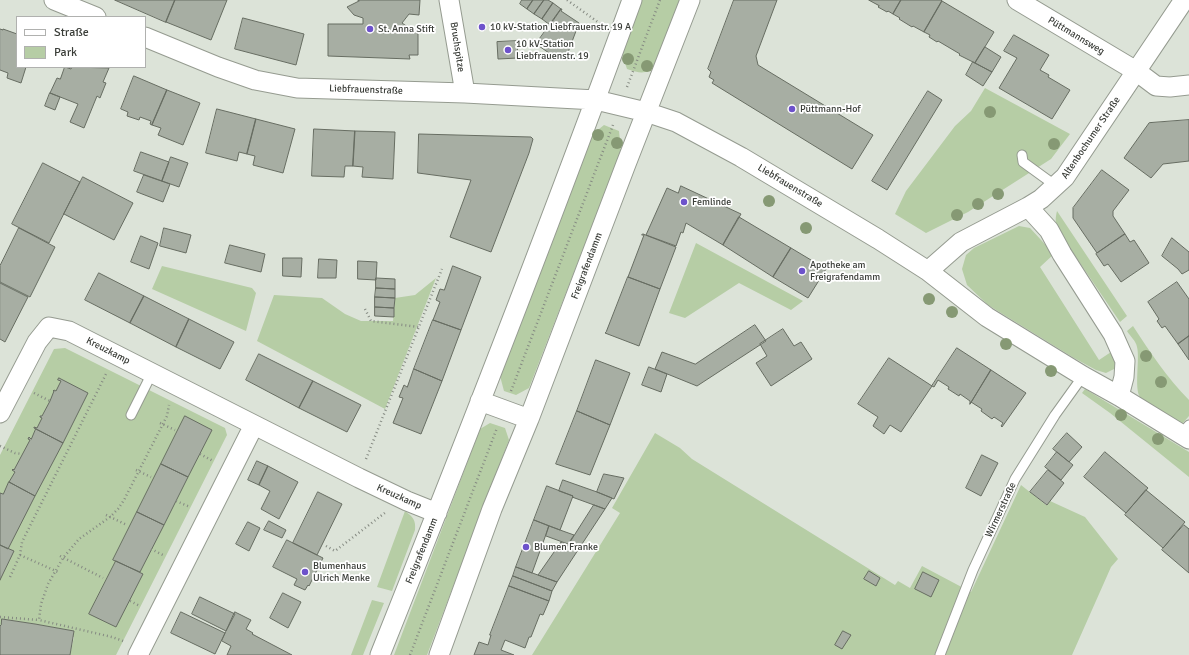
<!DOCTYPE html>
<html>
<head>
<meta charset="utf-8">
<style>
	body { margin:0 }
	#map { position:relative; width:1189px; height:655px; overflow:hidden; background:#dce3d8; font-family:Signika,sans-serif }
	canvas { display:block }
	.legend { position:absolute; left:16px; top:16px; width:130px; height:52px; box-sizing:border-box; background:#fff; border:1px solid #b0b1af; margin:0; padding:5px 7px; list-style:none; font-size:12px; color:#3a3d38 }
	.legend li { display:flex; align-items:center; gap:8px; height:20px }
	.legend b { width:20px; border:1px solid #b0b1af }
</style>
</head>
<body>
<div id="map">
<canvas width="1189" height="655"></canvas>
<ul class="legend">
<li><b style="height:5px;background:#fff"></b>Straße</li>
<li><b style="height:11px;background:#b6cda5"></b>Park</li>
</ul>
</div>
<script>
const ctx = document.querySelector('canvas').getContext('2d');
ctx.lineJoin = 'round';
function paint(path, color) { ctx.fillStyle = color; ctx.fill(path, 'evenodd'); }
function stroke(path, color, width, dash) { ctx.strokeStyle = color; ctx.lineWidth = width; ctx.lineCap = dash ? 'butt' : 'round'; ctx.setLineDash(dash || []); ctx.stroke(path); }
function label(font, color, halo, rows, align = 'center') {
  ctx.font = font + ' Signika,sans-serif'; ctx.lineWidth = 3.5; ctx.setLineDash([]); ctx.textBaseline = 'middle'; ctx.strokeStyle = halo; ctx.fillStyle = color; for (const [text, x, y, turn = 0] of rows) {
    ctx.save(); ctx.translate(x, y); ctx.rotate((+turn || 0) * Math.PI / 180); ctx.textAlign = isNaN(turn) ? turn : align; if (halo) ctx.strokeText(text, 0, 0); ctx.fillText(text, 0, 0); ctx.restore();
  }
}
paint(new Path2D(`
	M642,0H680L657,62C646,75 643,74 627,69L623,57V48Z
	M985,88L1070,134L1051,159L968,212L926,233L895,214L906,191L955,126L971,111Z
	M604,125L619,131L621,151L529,388L516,395L504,391L500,376L589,137Z
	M1057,211L1127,316L1120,322L1059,232C1055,225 1055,219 1057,211Z
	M1019,226L1030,228L1054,254L1040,267L1099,360L1114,350L1116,368L1106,373L1096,370L1074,358L988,305L967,285L962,269L966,255L974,248Z
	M696,243L803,301L791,310L739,283L685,318L669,313Z
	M162,266L252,288L256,293L246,331L152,289Z
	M436,278L385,409L257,341L274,295L322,298L345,314L361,321H393L395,298L415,295Z
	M1133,326C1150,352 1167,378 1189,400V416L1182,424C1172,418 1146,404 1140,397C1134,389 1140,358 1137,347C1136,341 1130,336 1127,331Z
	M65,348L225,428L227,435L116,655H70L74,637H73L74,631L35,624L2,619L1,625H0V455L54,349Z
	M1085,389L1189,452V477L1110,413L1082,393Z
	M490,423L505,428L509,440L427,655H394L480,429Z
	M655,433L680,448L692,459L895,585L898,581L910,588L922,566L971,592L1021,485L1046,505L1050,501L1085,517L1118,559L1111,567L1072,655H532L620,513L612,508Z
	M405,511C413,517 416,520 415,530L392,591L377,587Z
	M372,600L384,603L363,655H351Z`), '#b6cda5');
const building = new Path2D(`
	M115,0H175L166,22Z
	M175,0H227L211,40L166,22Z
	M358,0H420L419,15L409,14L402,23L418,34V55H409L410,59L328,56V24H363V18L354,15L347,7L359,1Z
	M522,0H533L527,9L520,4Z
	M533,0H544L534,14L527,9Z
	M544,0H548L553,3L542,19L534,14Z
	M734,0H777L756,56L758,65L873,135L852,169L712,83L714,80L709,77L711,72L708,69Z
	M869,0H901L893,14L888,11L887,12L878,7L879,6Z
	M901,0H941L942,1L924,32L913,26L912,27L899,19L900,18L893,14Z
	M942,1L994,32L975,63L959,55L960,54L938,41L937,42L929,37L930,35L924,32Z
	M553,3L561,9L550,25L542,19Z
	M561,9H562L561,11L579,23L567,55L569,56L568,58L549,53L536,44Z
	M243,18L304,34L296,65L235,49Z
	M480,24H484L485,30H481Z
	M0,29L3,30V29L17,34V67H26L21,83L7,78L8,73L0,70Z
	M1014,35L1049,55L1040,70L1049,75L1048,77L1070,90L1052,119L999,88L1017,58L1004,51Z
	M517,41L518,58L498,59L497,42Z
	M985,47L1001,57L992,72L975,63Z
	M973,62L992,72L983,86L966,75Z
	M65,67L71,69L72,67L109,68L103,82L106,83L100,98L97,96L84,128L70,122L78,104L50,93L57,78L60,79Z
	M134,76L167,90L152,125L150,124L151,121L140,117L139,120L127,116L128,112L121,109Z
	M167,90L200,103L183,145L158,135L161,128L152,125Z
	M928,91L942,100L887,190L872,181Z
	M50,93L60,97L55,110L45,106Z
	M217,109L256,119L247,154L239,152L237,161L206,153Z
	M256,119L295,129L283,173L253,165L255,156L247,154Z
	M1189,120V161L1163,164L1151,178L1124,158L1149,123Z
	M314,129L355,131L353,166H345L344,177L312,176Z
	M355,131L395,132L393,179L362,177L363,167L353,166Z
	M419,134L531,137L533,139L529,153L491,252L450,237L471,180L418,173Z
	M141,152L169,162L162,181L134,171Z
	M171,157L188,163L179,187L162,181Z
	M43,163L80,182L49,243L12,224Z
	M1102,170L1129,190L1113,211V216L1125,234L1097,253L1073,218V208Z
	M144,175L170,184L163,202L137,192Z
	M83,177L133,203L114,240L64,214Z
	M681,186L741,214L723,245L686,223L683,233L681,232L676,246L646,235L667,188L678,193Z
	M739,217L791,248L773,277L723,245Z
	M19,228L55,247L30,297L0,282V266Z
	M164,228L191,235L186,253L160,246Z
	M643,234L676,247L660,289L628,277L644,235H642Z
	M1125,234L1130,242L1134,240L1149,263L1121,282L1108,264L1104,266L1096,254Z
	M141,236L158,243L149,269L131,262Z
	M1172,238L1189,252V270L1182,274L1178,269L1162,256Z
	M230,245L265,254L261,272L225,263Z
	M791,248L826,269L808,298L773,277Z
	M283,258H302L301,277L283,276Z
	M319,259L337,260L336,278H318Z
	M358,261L377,262L376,280L358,279Z
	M453,266L481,277L461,330L433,320L440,302L436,300L440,289L444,290Z
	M99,273L144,296L130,323L85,300Z
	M628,277L660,289L639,346L605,333L606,332Z
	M376,278L395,279V289L376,288Z
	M1177,282L1189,299V336L1178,344L1165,326L1162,328L1157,321L1159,319L1148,302Z
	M0,283L28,297L5,342L0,339Z
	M376,288L395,289V298L375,297Z
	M144,296L189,319L176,347L130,323Z
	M375,297L395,298L394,308L375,307Z
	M375,307L394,308V317L375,316Z
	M189,319L234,342L220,369L176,347Z
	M433,320L461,330L442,381L414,369Z
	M755,325L766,341L697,386L655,369L662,352L695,364Z
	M783,329L794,346L801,342L812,359L771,386L756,363L767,356L760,344Z
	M1189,336V360L1178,344Z
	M957,348L991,370L970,404V401L960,394L959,396L948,389L949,387L938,380L934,387L932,386Z
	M259,354L313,381L299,408L246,380Z
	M889,358L932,386L901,432L890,425L884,434L873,426L878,417L858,404Z
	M596,360L630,373L610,425L577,411Z
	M649,367L667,374L661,392L642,385Z
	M414,369L442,381L421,434L393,423L403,398L399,397L404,385L407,387Z
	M991,370L1026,393L1002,427L1001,426L1003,423L994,417L992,419L981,411L982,409L971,402L970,404Z
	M59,378L88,393L63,443L34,428V427L37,428L42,418L40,417V416H42L50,401L54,391H53L54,390L56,391L61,381L58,380Z
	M313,381L361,405L347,432L299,408Z
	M577,411L610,425L590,475L556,464Z
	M185,416L212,430L188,477L161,464Z
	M36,429L63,443L35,496L9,482L15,472L12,470L13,469L14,470L30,440L28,439L29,437L31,439Z
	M1067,433L1082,447L1069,462L1053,449Z
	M1057,452L1073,465L1061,480L1045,467Z
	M1105,452L1148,488L1126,513L1084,477Z
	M982,455L998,463L981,496L966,488Z
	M257,461L268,466L259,485L248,480Z
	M161,464L188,477L164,525L137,512Z
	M268,466L298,482L279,519L261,509L270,491L259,485Z
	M1048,470L1064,483L1047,505L1030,492Z
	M604,474L624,478L614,499L597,492Z
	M563,480L597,492L612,498L605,509L572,497L573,496L559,491Z
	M9,482L35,496L8,549L0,545V493L3,494Z
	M547,486L573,496L560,530L534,520Z
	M1146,490L1185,522L1163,548L1125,515Z
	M318,492L342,504L317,555L293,543Z
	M594,505L605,509L557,582L538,575L561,542L567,546Z
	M137,512L164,525L140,572L113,560Z
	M534,520L549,526L532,573L516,567Z
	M269,521L286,530L282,538L264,530Z
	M248,522L260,528L249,551L236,544Z
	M1184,525L1189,529V573L1162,550Z
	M549,526L560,530L574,535L568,544L546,536Z
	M287,540L323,558L309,586L308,585L305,590L294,585L297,579L273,567Z
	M0,545L14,551L0,580Z
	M116,561L143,574L116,627L89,614Z
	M516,567L557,582L552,591L513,576Z
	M869,571L880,578L876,586L864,579Z
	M923,572L939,580L931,597L915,589Z
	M513,576L552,591L549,601L509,586Z
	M509,586L549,601L543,615L540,614L531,637H529L525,648L505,640L501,650L514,655H474L479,642L488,645L491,635H490Z
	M283,593L301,602L288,628L270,618Z
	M200,597L235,614L226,631L192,614Z
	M181,612L225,633L215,654L171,633Z
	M235,612L251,620L246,629L253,633L252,634L292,655H227L231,646L222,641Z
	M2,619L35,624L74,631L70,655H0V626L1,625Z
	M843,631L851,635L842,649L835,645Z`);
paint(building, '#a7aea3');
stroke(building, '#676d62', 1);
const service = new Path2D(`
	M1022,155L1023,162L1056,186
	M131,415L152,373
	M1181,434L1189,425
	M940,655L973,570L1015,479L1055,415L1083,376`);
const minor = new Path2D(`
	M54,0L96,17
	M449,0L465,93
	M1017,0L1136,71L1156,86L1170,87L1189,85
	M145,37L218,67L255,80L297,88L465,93L596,100L646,112L676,122L741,157L878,239L928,271L987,317L1083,376L1119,396L1189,439
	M1028,207L1049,230L1062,254L1113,334L1125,361L1124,377L1119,396
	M928,271L961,242L1028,207L1041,199L1065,177L1184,0
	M480,401L529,419
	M0,413L37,342L49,327L69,331L359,478L407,501L437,513
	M138,655L254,425
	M380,655C467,438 552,220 632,0
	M439,655L492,509L529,419L626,164L690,0`);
stroke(service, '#959b90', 11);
stroke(minor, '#959b90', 21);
stroke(new Path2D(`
	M567,0L602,25
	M627,87L660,0
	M365,309L371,321L419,327
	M511,391L613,125
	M34,393L50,401
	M160,423L175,430
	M0,446L15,453L22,454
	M200,454L213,461
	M366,459L442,269
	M136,470L151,477
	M176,501L190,507
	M106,515L127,525
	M326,546L335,551L386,512
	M151,549L165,556
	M20,555L58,572
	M60,556L103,578
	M10,577L20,555L22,542L107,372
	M130,601L140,606
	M0,617L39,620
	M123,641L112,637L39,620L41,604L48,584L63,558L79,539L110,517L118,509L124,500L167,416L169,405
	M410,655L497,428`), '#858a82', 2.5, [1, 3]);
stroke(service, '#fff', 9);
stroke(minor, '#fff', 19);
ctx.fillStyle = '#869974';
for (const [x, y] of [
	[628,59],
	[647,66],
	[990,112],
	[598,135],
	[617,143],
	[1054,144],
	[998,194],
	[769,201],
	[978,204],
	[957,215],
	[806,228],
	[929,299],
	[952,312],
	[1006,344],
	[1146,356],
	[1051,371],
	[1161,382],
	[1121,415],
	[1158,439]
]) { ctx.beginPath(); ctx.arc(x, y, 6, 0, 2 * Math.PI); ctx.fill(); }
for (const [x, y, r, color] of [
	[482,27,4,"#6d52cb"],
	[370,29,4,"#6d52cb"],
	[508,50,4,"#6d52cb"],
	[792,109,4,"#6d52cb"],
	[684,202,4,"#6d52cb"],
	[802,271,4,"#6d52cb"],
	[526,547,4,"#6d52cb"],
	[305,572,4,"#6d52cb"]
]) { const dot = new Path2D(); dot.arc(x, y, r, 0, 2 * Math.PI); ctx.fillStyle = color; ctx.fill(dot); stroke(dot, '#fff', 1.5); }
label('10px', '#3a3d38', '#fff', [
	["10 kV-Station Liebfrauenstr. 19 A",490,27],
	["St. Anna Stift",378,29],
	["10 kV-Station",516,44],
	["Liebfrauenstr. 19",516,56],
	["Püttmann-Hof",800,109],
	["Femlinde",692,202],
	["Apotheke am",810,265],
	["Freigrafendamm",810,277],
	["Blumen Franke",534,547],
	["Blumenhaus",313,566],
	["Ulrich Menke",313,578]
], 'left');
label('10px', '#3a3d38', '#fff', [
	["Püttmannsweg",1076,36,31],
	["Bruchspitze",457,47,81],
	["Liebfrauenstraße",366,90,2],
	["Altenbochumer Straße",1091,138,-56],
	["Liebfrauenstraße",790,186,31],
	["Freigrafendamm",587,266,-69],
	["Kreuzkamp",108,351,27],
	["Kreuzkamp",399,497,24],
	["Wirmerstraße",1001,510,-65],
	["Freigrafendamm",422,551,-68]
]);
</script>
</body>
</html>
